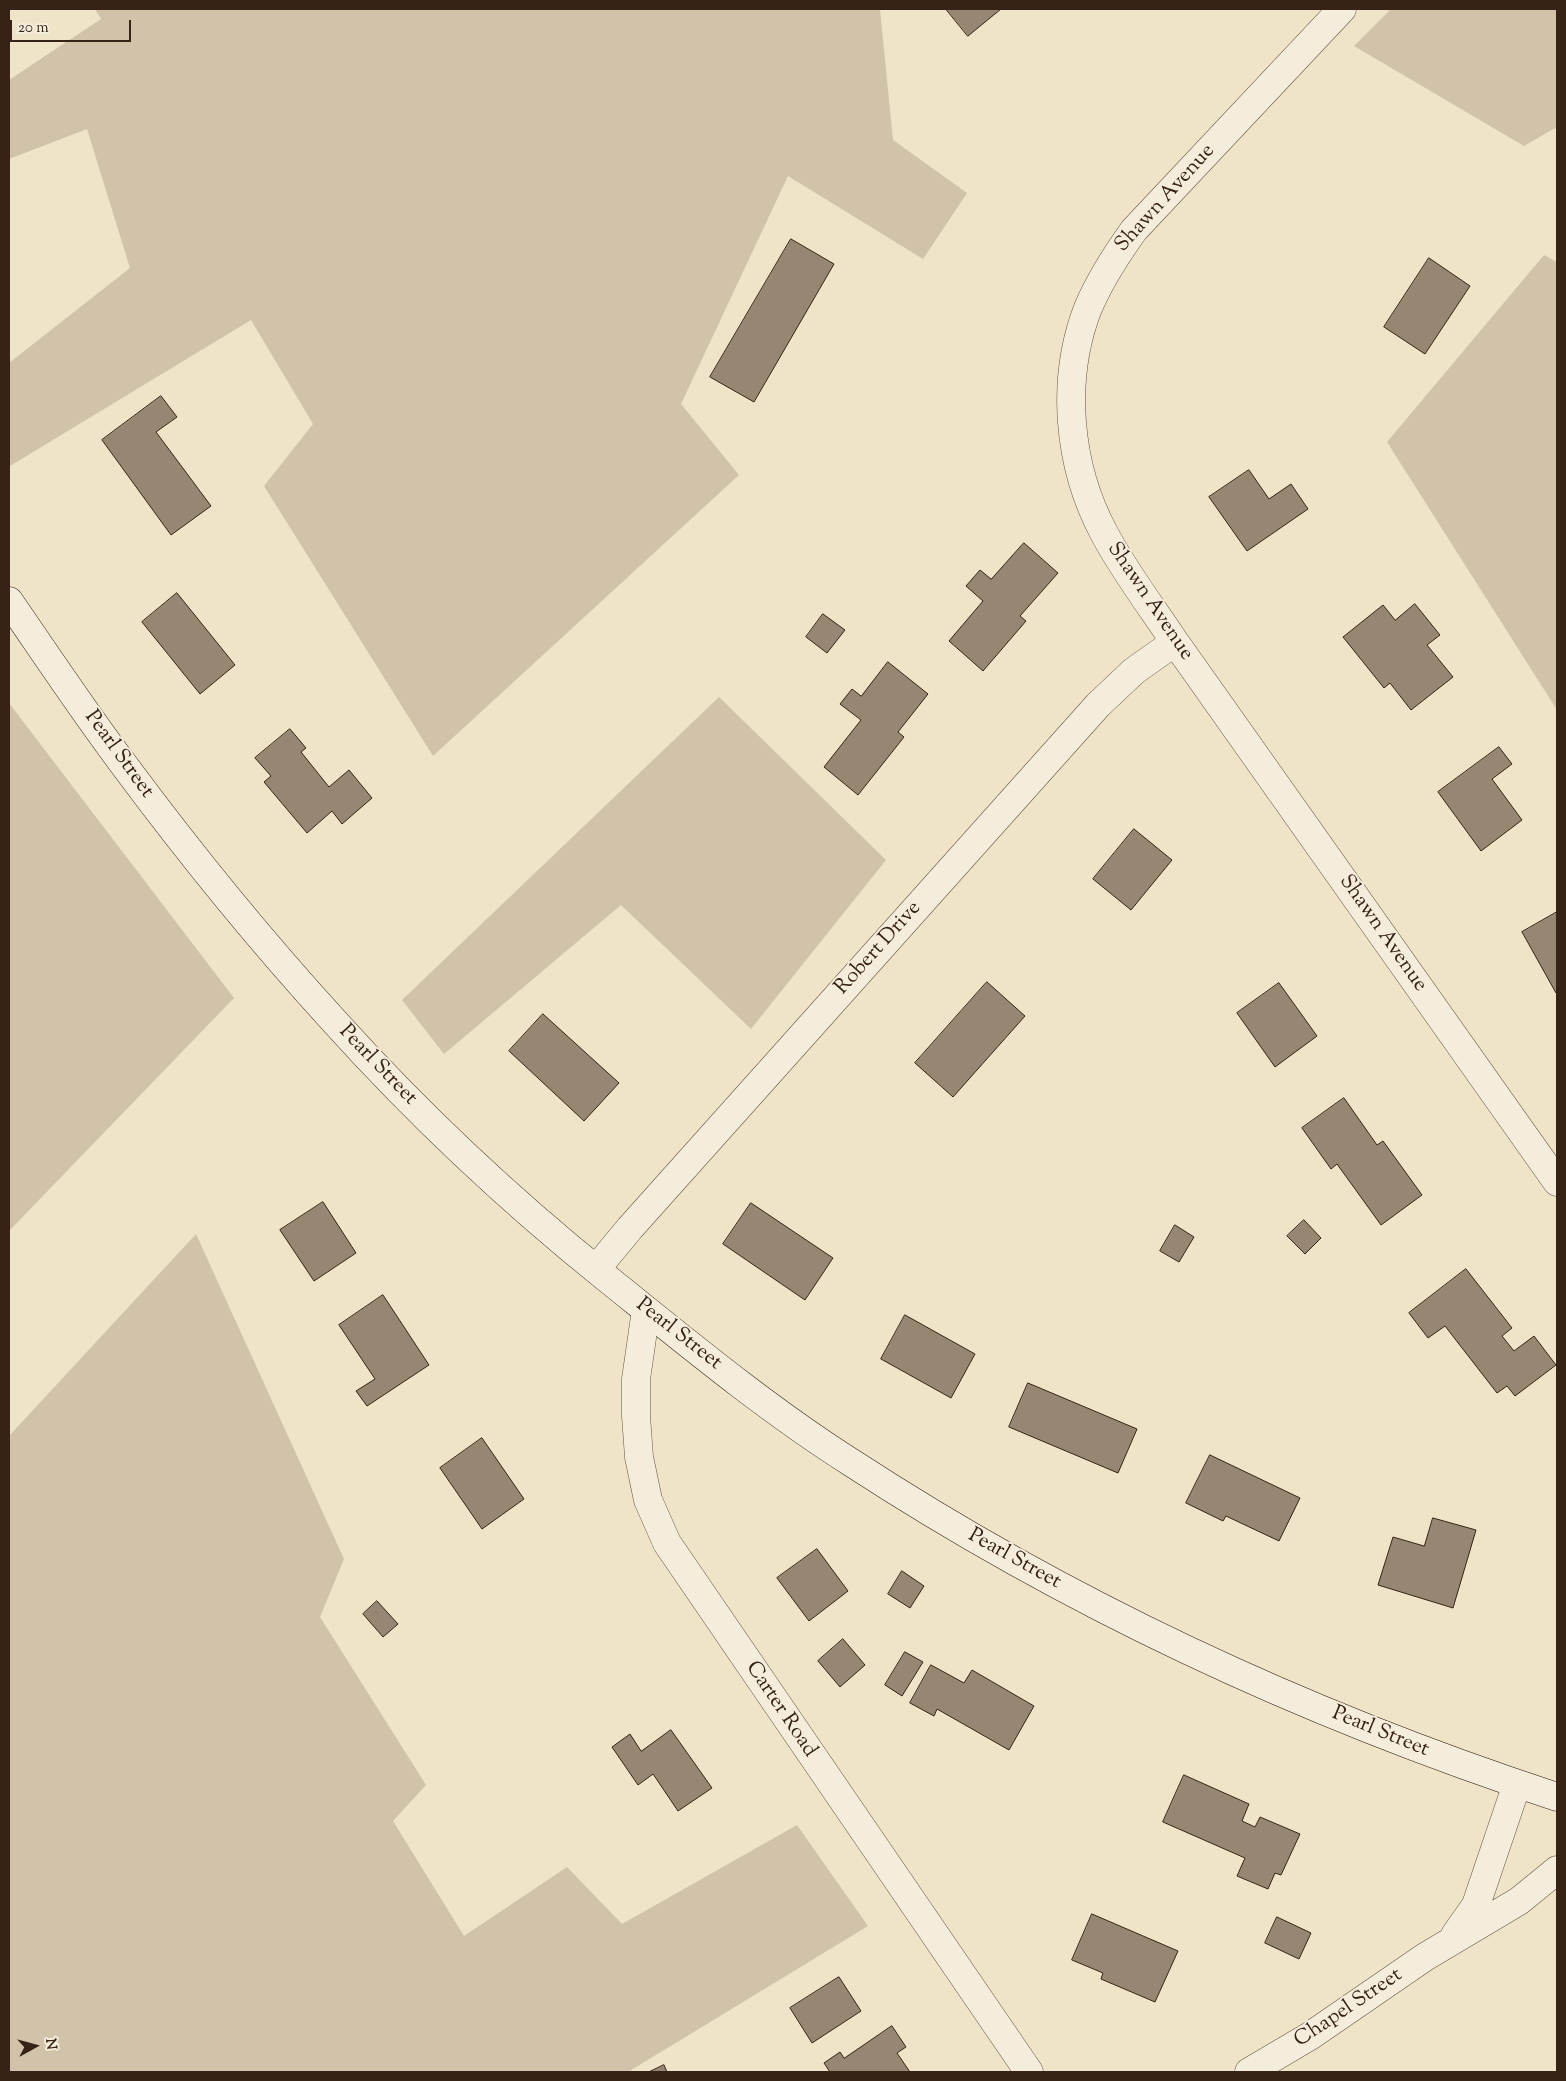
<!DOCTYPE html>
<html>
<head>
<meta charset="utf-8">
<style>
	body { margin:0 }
	#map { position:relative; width:1566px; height:2081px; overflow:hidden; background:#efe4c7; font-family:"Sorts Mill Goudy",serif }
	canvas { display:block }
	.frame { position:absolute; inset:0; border:10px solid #362216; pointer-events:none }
	.north { position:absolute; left:10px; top:2021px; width:50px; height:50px; -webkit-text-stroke:4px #f5eddb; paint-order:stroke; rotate:83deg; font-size:14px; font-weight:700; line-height:20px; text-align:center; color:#362216 }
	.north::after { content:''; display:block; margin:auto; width:18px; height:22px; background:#362216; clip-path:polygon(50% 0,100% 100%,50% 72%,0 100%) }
	.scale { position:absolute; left:10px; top:20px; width:121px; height:22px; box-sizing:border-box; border:2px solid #362216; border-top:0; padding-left:6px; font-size:15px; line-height:18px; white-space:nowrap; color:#362216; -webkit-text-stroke:4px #f5eddb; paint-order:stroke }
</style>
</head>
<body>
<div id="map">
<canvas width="1566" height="2081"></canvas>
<div class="frame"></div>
<div class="north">N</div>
<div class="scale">20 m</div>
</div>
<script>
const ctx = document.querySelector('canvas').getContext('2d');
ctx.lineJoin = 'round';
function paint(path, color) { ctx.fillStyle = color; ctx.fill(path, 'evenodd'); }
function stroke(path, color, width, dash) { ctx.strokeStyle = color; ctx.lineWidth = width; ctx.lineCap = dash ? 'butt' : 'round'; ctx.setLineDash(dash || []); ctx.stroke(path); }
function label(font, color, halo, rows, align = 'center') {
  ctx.font = font + ' "Sorts Mill Goudy",serif'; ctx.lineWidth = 4; ctx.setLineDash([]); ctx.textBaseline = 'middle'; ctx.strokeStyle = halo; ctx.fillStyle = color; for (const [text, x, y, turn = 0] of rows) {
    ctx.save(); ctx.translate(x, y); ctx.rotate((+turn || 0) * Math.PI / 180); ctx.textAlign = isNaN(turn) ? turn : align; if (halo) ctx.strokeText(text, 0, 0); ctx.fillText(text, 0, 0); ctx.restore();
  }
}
paint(new Path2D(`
	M95,9H880L893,140L967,193L923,259L788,176L681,404L739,475L433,756L264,486L313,424L251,320L10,466L9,464V363L130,268L87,129L9,159V80L101,19Z
	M1391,9H1557V127L1524,146L1354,46Z
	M1544,255L1557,262V710L1387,442Z
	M719,697L886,860L751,1029L621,905L444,1054L402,1000Z
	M9,703L234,998L9,1231Z
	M196,1234L344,1559L320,1617L426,1785L393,1821L464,1936L567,1867L622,1924L797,1825L868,1926L628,2072H9V1436Z`), '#d0c3a9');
const building = new Path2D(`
	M946,9H1001L968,36Z
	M791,239L834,264L754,402L710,377Z
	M1429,258L1470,286L1425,354L1384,327Z
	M161,396L177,417L156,432L211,506L171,535L102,440Z
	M1249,470L1269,499L1291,484L1308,509L1247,551L1209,497Z
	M1024,543L1058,573L1020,616L1026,621L983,671L949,641L983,601L966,586L980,570L991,579Z
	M177,593L235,665L200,694L142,622Z
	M1415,604L1440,635L1427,645L1453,677L1411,710L1390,683L1384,688L1343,637L1383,605L1395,620Z
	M823,614L845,630L827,653L806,637Z
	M888,662L928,694L898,732L904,737L858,795L824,767L861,720L840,704L852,689L861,696Z
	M290,729L306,748L301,752L329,787L349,770L372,798L342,824L332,811L307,833L264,782L271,776L255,758Z
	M1499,747L1512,764L1492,779L1522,820L1481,851L1438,792Z
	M1134,829L1172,860L1131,910L1093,879Z
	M1557,912V992L1556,993L1522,932Z
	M987,982L1025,1016L953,1097L915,1063Z
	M1279,983L1317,1036L1275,1067L1237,1013Z
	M543,1014L619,1083L584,1121L509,1051Z
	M1344,1098L1377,1145L1383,1141L1422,1195L1381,1225L1337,1164L1331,1169L1302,1128Z
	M323,1202L356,1253L314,1281L280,1230Z
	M751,1203L833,1258L805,1300L723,1244Z
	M1304,1220L1321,1238L1305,1254L1287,1236Z
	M1175,1225L1194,1237L1179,1262L1160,1251Z
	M1466,1269L1512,1328L1502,1336L1514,1351L1534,1336L1556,1365L1515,1396L1507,1386L1497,1393L1445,1326L1428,1338L1409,1313Z
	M383,1295L429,1365L367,1406L356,1391L375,1379L339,1325Z
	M905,1315L975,1354L951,1398L881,1359Z
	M1028,1383L1137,1429L1118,1473L1009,1427Z
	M482,1438L524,1499L482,1529L440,1468Z
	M1210,1455L1300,1498L1279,1541L1226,1516L1223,1521L1186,1503Z
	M1433,1518L1476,1530L1453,1608L1378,1585L1393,1537L1424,1546Z
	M817,1549L848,1591L809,1621L777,1578Z
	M902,1571L924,1586L910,1608L888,1594Z
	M377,1601L398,1624L383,1637L363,1614Z
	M843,1639L865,1665L840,1687L818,1661Z
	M905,1652L923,1662L902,1696L885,1685Z
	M931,1665L964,1683L972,1670L1034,1706L1009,1750L937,1709L934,1716L910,1703Z
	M671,1730L712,1788L678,1811L653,1774L638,1785L612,1747L630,1734L641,1751Z
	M1184,1775L1249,1804L1242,1821L1255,1827L1260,1817L1300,1834L1281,1875L1275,1873L1268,1889L1237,1876L1245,1858L1163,1822Z
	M1092,1914L1178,1951L1155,2002L1101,1979L1103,1973L1072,1960Z
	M1277,1917L1311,1933L1299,1959L1265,1943Z
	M839,1977L861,2011L812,2043L790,2008Z
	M892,2026L906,2047L897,2053L910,2072H830L824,2063L840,2052L844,2058Z
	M664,2065L667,2072H649Z`);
paint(building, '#968772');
stroke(building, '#362216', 1);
const minor = new Path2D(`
	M1342,9L1134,230C1116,255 1100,280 1088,308C1060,380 1068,466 1104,533C1124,571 1151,606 1175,642L1557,1182
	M596,1269L630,1228L1098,705L1134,671L1175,642
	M646,1310L636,1379V1416L639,1457L648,1500L667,1543L1029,2072
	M1455,1935L1476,1905L1517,1784
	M1249,2072L1310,2036L1425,1957L1519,1901L1557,1870`);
const secondary = new Path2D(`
	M9,601C47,656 84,712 124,765C190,854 260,940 334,1021C417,1113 507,1198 604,1276C685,1341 764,1407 852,1463C1070,1605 1310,1716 1557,1797`);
stroke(minor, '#645242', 29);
stroke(secondary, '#362216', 29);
stroke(minor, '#f5eddb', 28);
stroke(secondary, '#f5eddb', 28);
label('21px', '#362216', '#f5eddb', [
	["Shawn Avenue",1166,199,-48],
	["Shawn Avenue",1149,602,56],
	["Pearl Street",118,755,54],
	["Shawn Avenue",1382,934,55],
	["Robert Drive",879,949,-48],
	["Pearl Street",377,1066,46],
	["Pearl Street",678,1335,38],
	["Pearl Street",1014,1560,29],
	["Carter Road",780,1710,56],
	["Pearl Street",1380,1733,22],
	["Chapel Street",1349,2009,-34]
]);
</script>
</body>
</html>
